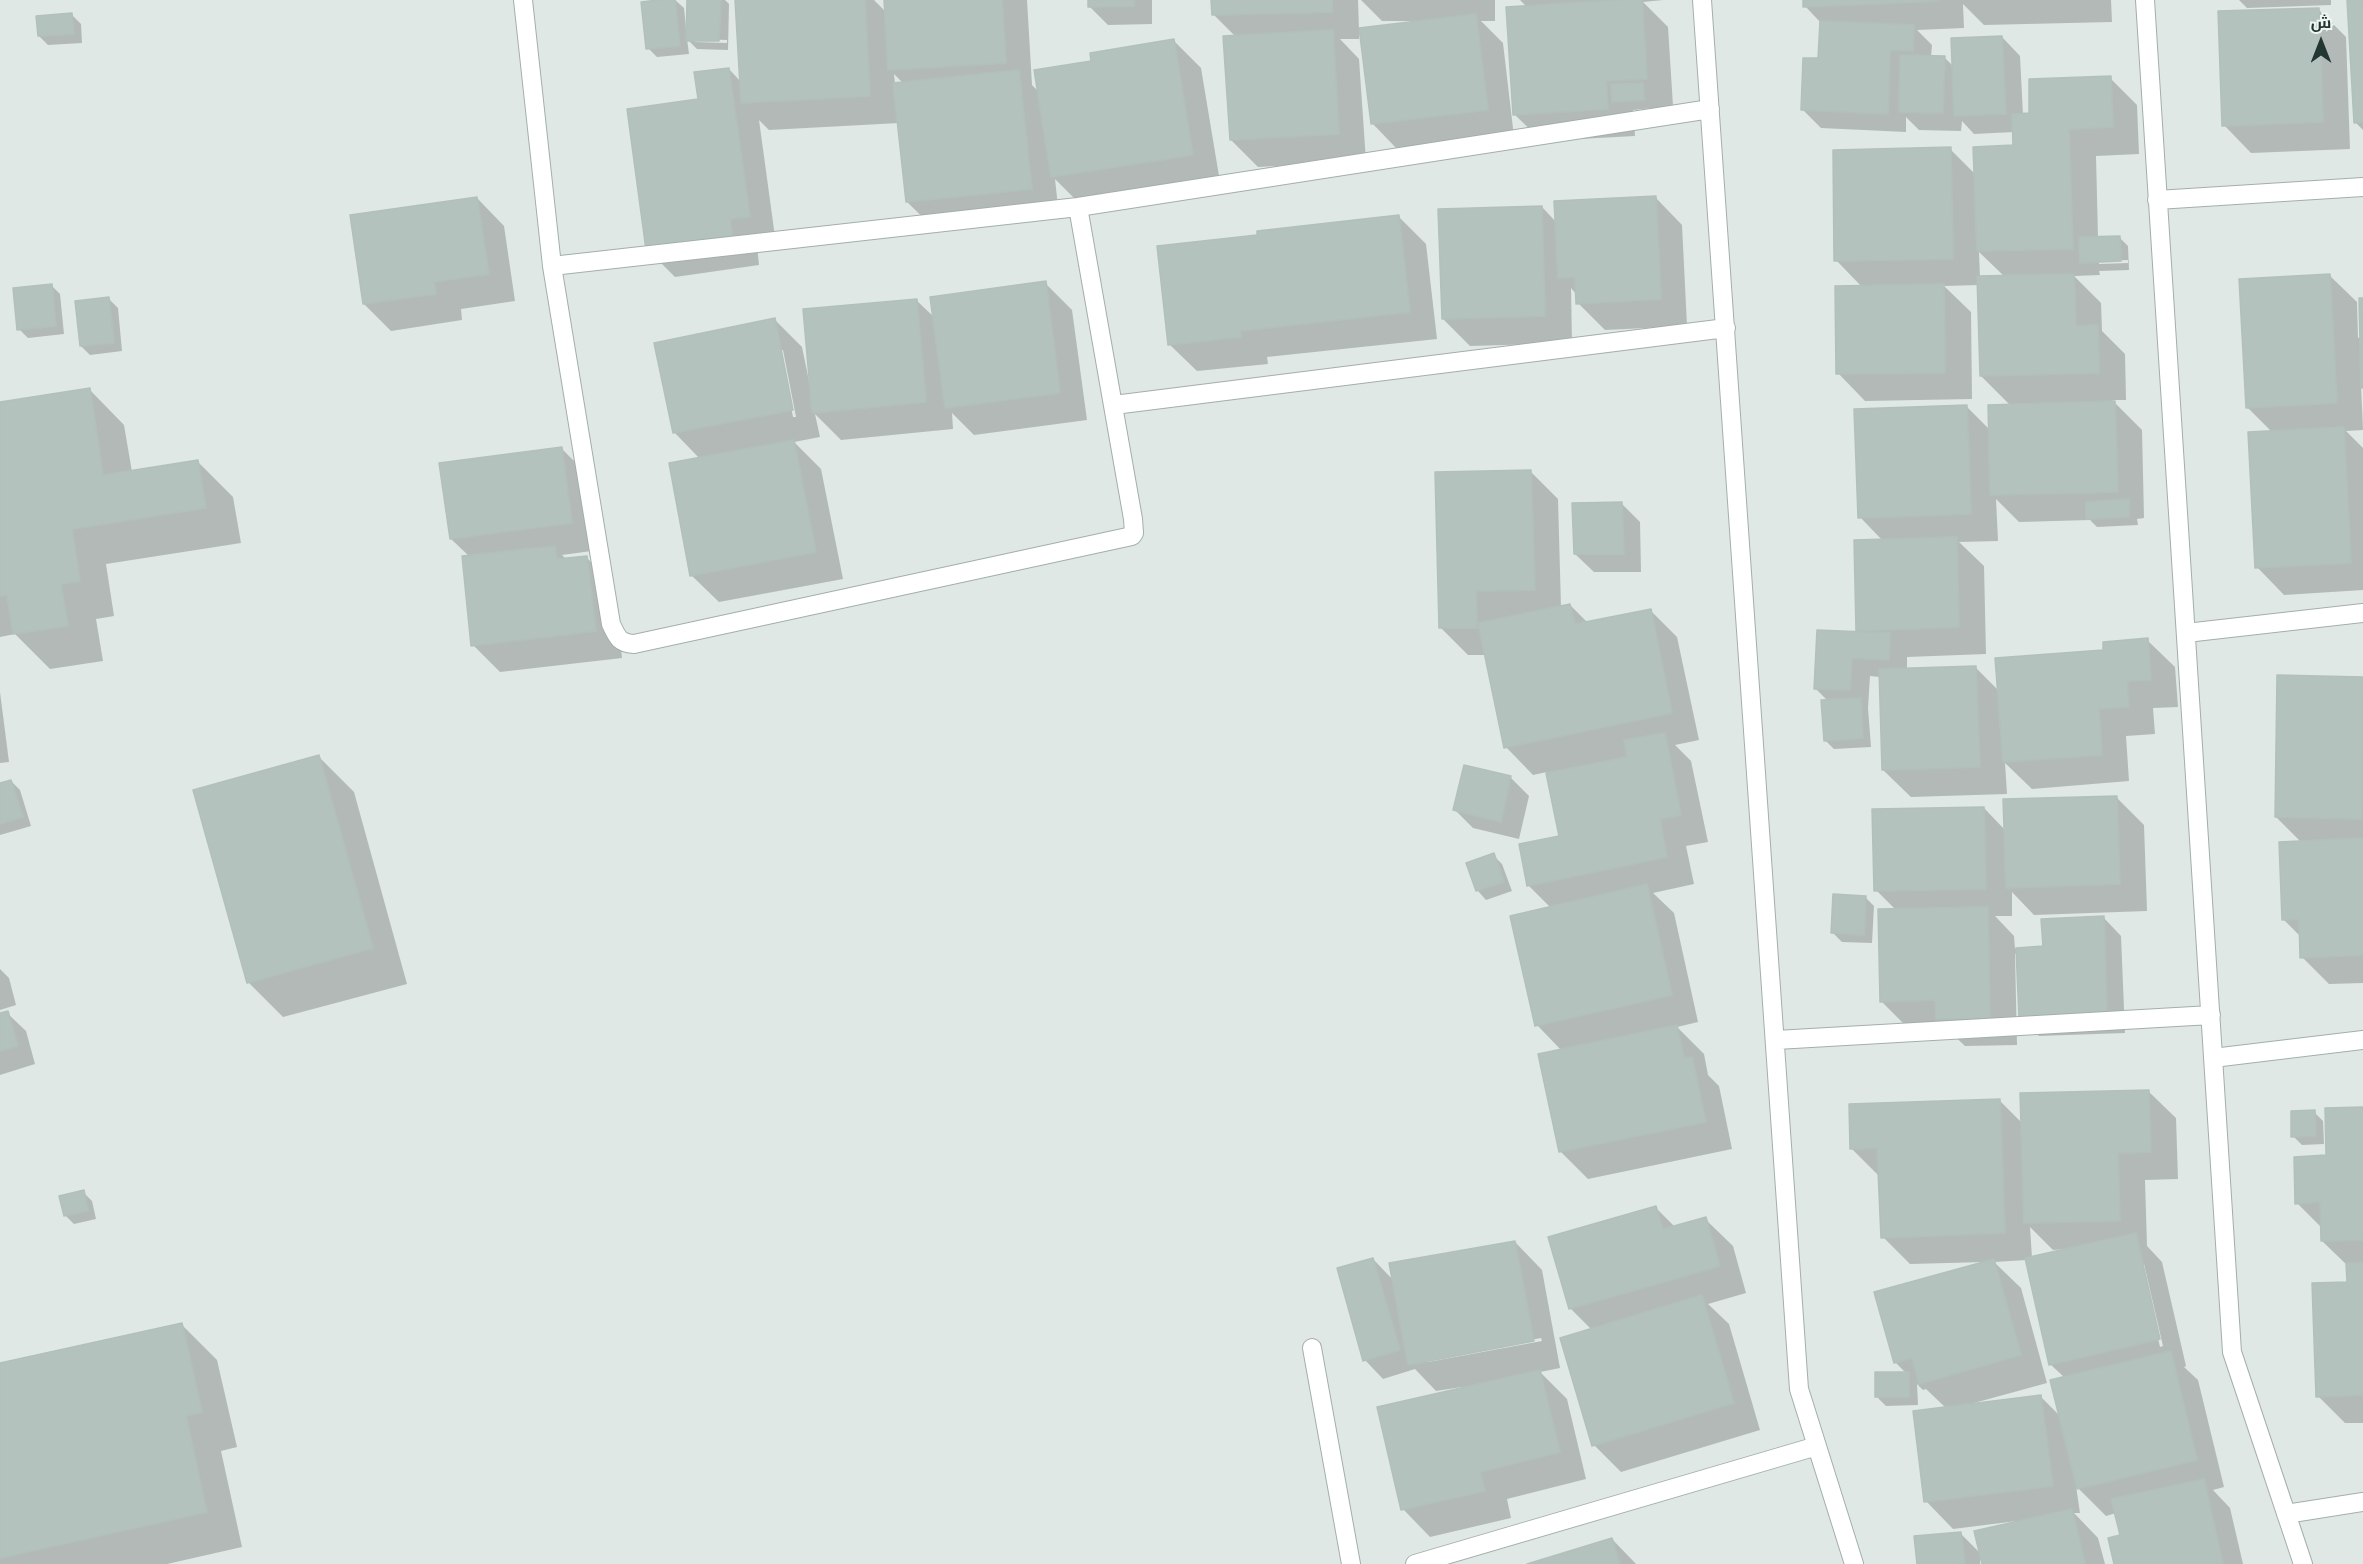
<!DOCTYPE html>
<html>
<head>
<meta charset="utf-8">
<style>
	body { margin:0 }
	#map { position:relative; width:2363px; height:1564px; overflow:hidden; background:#dfe8e5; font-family:Overpass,Cairo,sans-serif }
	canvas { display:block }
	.north { position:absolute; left:2291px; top:12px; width:60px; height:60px; -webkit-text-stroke:4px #eef5f2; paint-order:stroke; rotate:0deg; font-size:16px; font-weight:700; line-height:24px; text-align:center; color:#223632 }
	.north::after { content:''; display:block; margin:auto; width:21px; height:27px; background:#223632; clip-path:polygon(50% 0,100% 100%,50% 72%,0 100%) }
</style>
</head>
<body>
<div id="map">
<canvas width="2363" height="1564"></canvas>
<div class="north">ش</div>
</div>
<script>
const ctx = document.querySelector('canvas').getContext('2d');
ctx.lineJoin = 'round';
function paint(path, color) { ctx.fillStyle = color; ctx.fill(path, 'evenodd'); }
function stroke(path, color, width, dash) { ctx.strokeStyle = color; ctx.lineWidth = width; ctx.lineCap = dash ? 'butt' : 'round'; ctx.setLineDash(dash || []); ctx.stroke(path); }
paint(new Path2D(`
	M670,0H675L684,8L686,28L688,27V0H725L729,4L728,50L697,49L687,39L689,54L657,57L648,48ZM695,39L727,40V43L695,42Z
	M737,0H874L886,12L885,0H1027L1032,85L1039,92L1093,62L1174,41L1201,68L1220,182L1080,204L1055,179L1059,216L935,229L907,202L899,123L769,130L759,120L776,244L757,246L759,265L675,277L647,249L700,100L729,69L741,82ZM894,74L903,83L895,84Z
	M1089,0H1152V24L1108,25L1089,6Z
	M1213,0H1358L1359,30L1416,23V21H1382L1361,0H1495V21H1481L1503,43L1514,137L1399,151L1372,123L1361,31L1359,32V39H1340L1359,59L1366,161L1258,167L1231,140L1236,37L1213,14Z
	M1520,0H1663L1643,2L1668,27L1673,106L1633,110L1635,136L1542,141L1514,114L1527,7Z
	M1804,0H2111L2112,22L1984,25L1963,4L1964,28L1917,30L1932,45L1931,57L1945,58L1954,67L2002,37L2020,56L2023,115H2031L2110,78L2137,105L2139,154L2096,156L2098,238L2119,237L2128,246L2129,270L2099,271L2100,275L2074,276L2101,303L2102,331L2125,354L2126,400H2112L2142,430L2144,518L2137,519L2138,525L2097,527L2090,520L2019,522L1996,499L1998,541L1959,542L1984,566L1986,654L1907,657V670L1975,667L1999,691L2104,651L2147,640L2175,667L2178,707L2153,708L2155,734L2126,736L2129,781L2032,789L2005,763L2007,794L1911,797L1883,770L1880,677L1870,676L1868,708L1871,747L1834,749L1825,740L1829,702L1815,688L1861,633L1858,630L1883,541L1860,517L1966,406L1990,430L2011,406L1981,376L1979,285L1944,286L1971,312L1972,399L1865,401L1838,373L1862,287L1836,260L1950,149L1975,174L2015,147L2014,132L1974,134L1962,121L1961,131L1919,130L1906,117V132L1821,128L1803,110L1820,60L1821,23L1805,6ZM1979,252L2005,277L1980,278ZM2128,260V263L2099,264V261Z
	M2239,0H2331V5L2247,8Z
	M2349,0H2363V130L2355,122Z
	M2318,9L2346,37L2350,149L2251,153L2224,125Z
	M72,15L81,24L82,43L48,45L39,36Z
	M1655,197L1682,225L1687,326L1605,330L1578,303L1577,295L1571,288L1572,343L1470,346L1443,319L1542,207L1557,223Z
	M477,198L504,226L515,301L461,309L462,320L391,331L364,304Z
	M1399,217L1426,244L1437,339L1267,357L1268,364L1197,371L1169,344L1259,236Z
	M2329,275L2357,302L2358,338L2361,337L2363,299V387L2361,385L2363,430L2346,431L2363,448V590L2284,595L2257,567L2272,432L2247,407Z
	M1045,283L1072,310L1087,420L974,435L952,413L953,429L841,440L815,414L820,437L794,442L821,469L843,579L719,602L691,575L700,459L674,432L775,320L802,347L809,381L916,300L935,318ZM780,350H783L796,417H793Z
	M51,285L60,294L64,334L28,338L19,329Z
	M109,299L118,308L122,351L90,355L81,346Z
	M89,389L124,425L132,472L197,461L233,497L241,543L106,564L114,616L96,619L103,661L50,669L15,634L0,637V404Z
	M561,448L589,476L599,550L562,555L566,559L586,557L614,585L622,658L500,672L473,645L470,557L451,539Z
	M1531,472L1558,499L1561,607L1570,605L1588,623L1650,610L1677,637L1699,740L1675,745L1691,761L1708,842L1686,846L1694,884L1653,893L1674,913L1698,1022L1677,1027L1704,1054L1708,1075L1719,1086L1732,1149L1588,1179L1560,1151L1562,1051L1537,1025L1551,908L1528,885L1561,837L1547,772L1533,775L1506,747L1486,655H1468L1441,628Z
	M1622,504L1640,522L1641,572H1594L1575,554Z
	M2279,677L2363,678V983L2329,984L2302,957L2301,937L2283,919L2301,842L2276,817Z
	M0,692L9,762L0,763Z
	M319,757L354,792L407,984L283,1017L248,982Z
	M1510,777L1529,796L1519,839L1473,828L1455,810Z
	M11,781L20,790L31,826L0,835V784Z
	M2116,797L2144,825L2147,911L2034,915L2012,892V916H1995L2014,936L2015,949L2044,948L2103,917L2121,936L2125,1033L2039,1036L2020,1018L2018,954H2015L2017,1045L1965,1046L1946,1028L1909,1029L1881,1001L1896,910L1876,890L1984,808L2005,830Z
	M1493,855L1502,864L1512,891L1486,900L1478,891L1468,864Z
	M1865,897L1874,906L1872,943L1842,942L1833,933Z
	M0,969L9,978L16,1005L0,1010Z
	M7,1013L26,1031L35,1064L0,1075V1015Z
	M2148,1091L2176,1118L2178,1179L2145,1180L2147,1246L2162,1262L2186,1366L2184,1367L2198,1380L2224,1487L2213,1490L2230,1508L2243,1564H2115L2121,1536L2116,1513L2106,1516L2076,1486L2080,1513H2074L2098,1538L2105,1564H1983L1982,1557H1980V1564H1918L1961,1534L1981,1554L2017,1523V1521L1953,1529L1926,1501L1946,1408L1926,1389L1923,1390L1917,1384L1918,1405L1886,1406L1877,1397L1906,1373L1895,1362L1985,1262L1910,1264L1883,1237L1880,1177L1852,1149L1999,1100L2023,1124ZM2030,1227L2053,1250L2065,1249L2032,1258ZM2027,1260L2050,1364L2065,1378L2061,1417L2041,1397L1974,1405V1403L2047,1383L2021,1288L1994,1262ZM2141,1264H2144L2163,1346L2160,1347Z
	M2363,1108V1423H2345L2318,1396L2349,1283L2348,1266L2322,1241V1228L2297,1203Z
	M2314,1112L2323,1121L2324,1144L2302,1145L2293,1136Z
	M83,1192L92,1201L96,1219L74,1224L65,1215Z
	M1656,1208L1675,1227L1705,1219L1733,1246L1746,1293L1708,1304L1729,1324L1760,1430L1621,1472L1594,1445L1592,1330L1570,1308Z
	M1515,1242L1542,1270L1560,1368L1540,1372L1567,1399L1586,1479L1507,1499L1511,1518L1430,1537L1403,1509L1462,1389V1387L1436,1391L1415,1369L1383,1379L1365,1360L1373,1259L1394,1281ZM1541,1338L1542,1341L1428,1362V1359Z
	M181,1324L217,1360L237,1447L221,1451L242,1547L167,1564H0V1365Z
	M1612,1539L1636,1564H1532Z`), '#0003');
const building = new Path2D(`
	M658,0H675L680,46L646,49L641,2Z
	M687,0H721L719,41H686Z
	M735,0H865L870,96L741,103Z
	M884,0H1002L1006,63L888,70Z
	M1088,0H1134V6L1088,7Z
	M1211,0H1332V12L1212,15Z
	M1618,0H1642L1647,79L1606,81L1608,109L1513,115L1506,7Z
	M1803,0H1938V1L1803,7Z
	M2347,0H2363V122L2354,123Z
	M2319,8L2323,122L2222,126L2218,11Z
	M72,13L74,34L38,36L36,16Z
	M1476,14L1488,110L1371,124L1359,28Z
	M1820,21L1914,25L1913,51L1890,50L1888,114L1801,110L1803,58H1818Z
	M1333,30L1339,134L1230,140L1223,36Z
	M2002,36L2006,114L1954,116L1951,38Z
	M1174,39L1193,155L1051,177L1034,70L1091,61L1090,53Z
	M1900,55L1945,56L1943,113L1899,112Z
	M729,68L750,217L730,219L733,238L646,250L627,109L698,99L694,72Z
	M1019,70L1032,189L906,202L893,83Z
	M2111,76L2113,127L2069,129L2073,249L1977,251L1973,147L2013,145L2012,114L2029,113V79Z
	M1643,83L1644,100L1612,102L1611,84Z
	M1951,147L1953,259L1834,261L1833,150Z
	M1656,196L1661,299L1576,304L1575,277L1558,278L1554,201Z
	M477,197L489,274L434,282L436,294L363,304L350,215Z
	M1542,206L1545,316L1442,319L1438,209Z
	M1399,215L1410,312L1240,331L1241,337L1168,345L1157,246L1257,235V231Z
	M2120,236L2121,261L2080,263L2079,237Z
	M2074,274L2076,326L2098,325L2099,373L1980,376L1977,276Z
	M2330,274L2337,403L2246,408L2239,279Z
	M1046,281L1060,393L945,408L930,297Z
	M52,284L56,326L17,330L13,288Z
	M1944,284L1945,373L1836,374L1835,286Z
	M109,297L114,343L80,346L75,301Z
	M2359,298H2363V388H2361Z
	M917,299L926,402L812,413L803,309Z
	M775,318L793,410L673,433L654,343Z
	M90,388L103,475L198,460L206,508L72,529L80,581L61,584L68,626L13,634L7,595L0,596V402Z
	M2115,401L2118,492L1990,495L1988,405Z
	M1967,405L1971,514L1858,518L1854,409Z
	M2344,427L2351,563L2255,568L2248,432Z
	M794,440L816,552L690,576L669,463Z
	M562,447L572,523L450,539L439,463Z
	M1531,470L1535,590L1476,591L1477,628H1439L1435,472Z
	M2129,499V517L2086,519V502Z
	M1622,502L1624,554H1574L1572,503Z
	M1957,537L1959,627L1856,631L1854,540Z
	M555,546L557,559L587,556L596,631L471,646L462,556Z
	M1570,604L1575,624L1651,609L1672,713L1504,748L1478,623Z
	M1817,630L1890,633L1889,660L1852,658L1850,690L1814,689Z
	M2148,638L2151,680L2127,681L2129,707L2099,709L2102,755L2003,762L1995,658L2103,650V642Z
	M1976,666L1980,767L1882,770L1879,669Z
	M2277,675L2363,677L2362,819L2275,817Z
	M1861,698L1863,738L1824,741L1821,700Z
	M1665,733L1681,815L1660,819L1667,857L1527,886L1519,844L1559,836L1546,773L1627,757L1624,740Z
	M319,755L373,948L247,983L193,790Z
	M1464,765L1511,776L1501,822L1453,810Z
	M11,780L23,817L0,824V783Z
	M2117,796L2120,884L2006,888L2003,799Z
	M1984,807L1986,889L1874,891L1872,809Z
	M2363,838V955L2300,958L2299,919L2282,920L2279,842Z
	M1494,853L1504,882L1476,891L1466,863Z
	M1647,884L1672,995L1535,1026L1510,916Z
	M1833,894L1866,896L1864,935L1831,933Z
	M1988,907L1990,1018L1936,1019L1935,1000L1880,1002L1878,909Z
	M2104,916L2107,1015L2019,1018L2016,948L2043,946L2041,919Z
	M8,1011L18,1046L0,1051V1013Z
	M1677,1025L1684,1058L1692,1057L1706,1122L1559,1152L1538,1054Z
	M2149,1090L2151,1152L2118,1153L2120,1221L2024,1223L2020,1093Z
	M2000,1099L2005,1233L1881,1238L1877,1148L1850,1149L1849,1104Z
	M2363,1107V1240L2321,1241L2320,1202L2295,1204L2294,1157L2326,1155L2325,1108Z
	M2315,1110L2316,1136L2291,1137V1111Z
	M84,1190L88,1211L64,1216L59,1196Z
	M1656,1206L1663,1229L1706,1217L1720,1266L1569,1309L1548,1237Z
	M2136,1233L2160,1339L2049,1365L2025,1258Z
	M1515,1241L1534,1341L1408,1365L1389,1263Z
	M1373,1258L1400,1350L1363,1361L1337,1268Z
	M1994,1259L2021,1355L1919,1384L1912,1358L1894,1363L1874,1292Z
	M2346,1263H2363V1395L2316,1397L2312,1283L2347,1282Z
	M1702,1295L1734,1403L1592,1446L1560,1338Z
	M182,1323L202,1412L186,1416L207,1512L0,1558V1363Z
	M2171,1351L2197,1460L2077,1489L2050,1380Z
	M1540,1370L1560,1452L1480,1472L1485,1491L1401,1510L1377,1407Z
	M1875,1372H1909V1397H1875Z
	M2041,1395L2053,1486L1924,1502L1913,1411Z
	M2204,1479L2223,1564H2114L2108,1538L2120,1535L2111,1499Z
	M2072,1509L2085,1564H1982L1974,1531Z
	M1961,1532L1965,1564H1917L1914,1536Z
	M1612,1538L1620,1564H1527Z`);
paint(building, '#b4c2be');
stroke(building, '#b2c0bc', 1.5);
const minor = new Path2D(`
	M523,0L552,266L611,624C617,637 619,643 634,644L1132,536L1134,533L1133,519L1078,207L1710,109
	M1702,0L1799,1389L1854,1564
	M2145,0L2232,1352L2303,1564
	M2157,200L2363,187
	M552,266L1078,207
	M1114,405L1726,328
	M2186,633L2363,613
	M1776,1040L2211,1015
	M2213,1058L2363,1040
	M1312,1348L1351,1564
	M2286,1514L2363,1502
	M1415,1564L1817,1446`);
stroke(minor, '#a3afac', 20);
stroke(minor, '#fff', 18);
</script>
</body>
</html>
